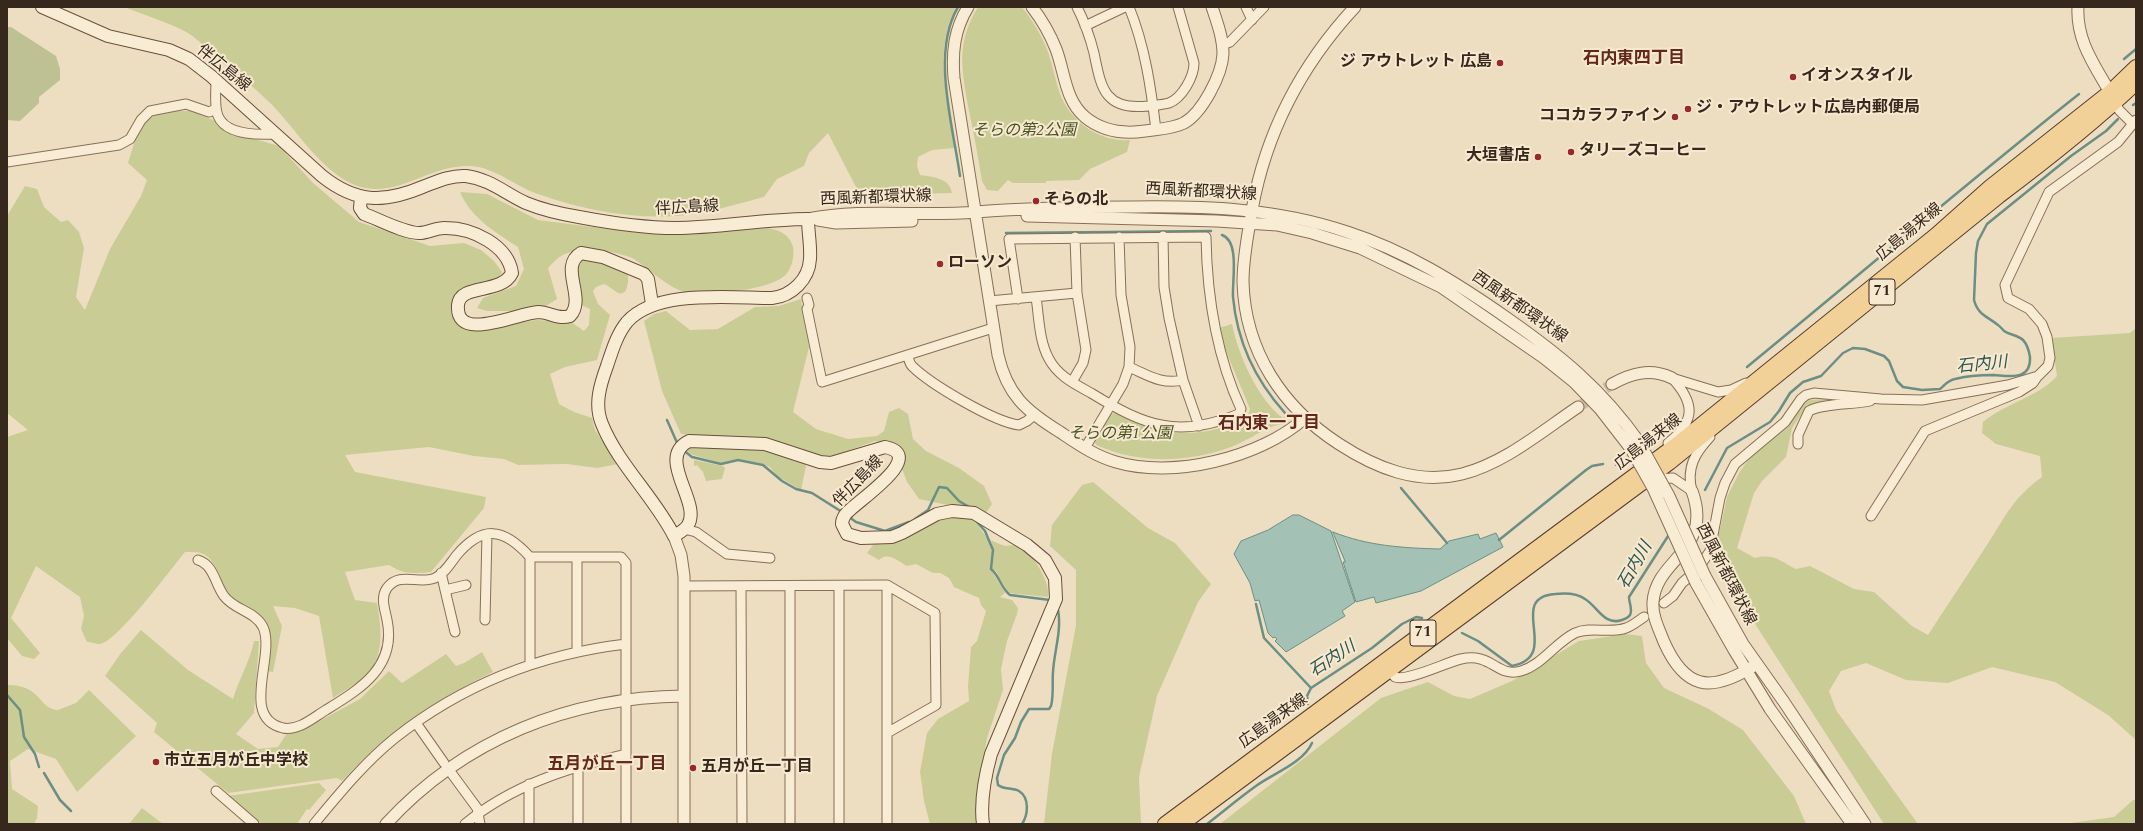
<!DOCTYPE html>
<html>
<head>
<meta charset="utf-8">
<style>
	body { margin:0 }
	#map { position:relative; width:2143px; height:831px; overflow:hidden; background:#eedec1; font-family:Spectral,serif }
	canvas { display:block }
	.frame { position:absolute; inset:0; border:8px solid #37281d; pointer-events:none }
</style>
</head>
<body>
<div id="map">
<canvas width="2143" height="831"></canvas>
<div class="frame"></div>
</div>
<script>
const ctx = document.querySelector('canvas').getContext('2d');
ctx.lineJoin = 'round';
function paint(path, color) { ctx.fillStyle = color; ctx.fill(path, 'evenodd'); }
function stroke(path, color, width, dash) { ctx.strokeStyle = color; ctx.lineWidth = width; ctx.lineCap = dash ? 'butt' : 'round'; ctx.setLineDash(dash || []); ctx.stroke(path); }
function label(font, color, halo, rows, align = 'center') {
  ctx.font = font + ' Spectral,"Noto Sans JP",serif'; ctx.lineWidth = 4; ctx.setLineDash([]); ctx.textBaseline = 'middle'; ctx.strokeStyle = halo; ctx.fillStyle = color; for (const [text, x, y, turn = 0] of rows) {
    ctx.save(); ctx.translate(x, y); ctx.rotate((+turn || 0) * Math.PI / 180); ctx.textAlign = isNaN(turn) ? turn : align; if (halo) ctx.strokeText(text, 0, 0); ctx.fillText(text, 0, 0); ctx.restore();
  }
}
paint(new Path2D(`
	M124,7H956C933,50 948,103 955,148L932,150L918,157L917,166L920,175C933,177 950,178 952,193L886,195L857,189L828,133L809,153L804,166L777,179L764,197C736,204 706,214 676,216C631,219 584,210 541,195C517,188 497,168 471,166C423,164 388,210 340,177C311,157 293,125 268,101C253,86 235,73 218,59C209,51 199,40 188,33C170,23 144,15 124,7Z
	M978,7H1022C1033,21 1042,36 1048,52C1053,66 1055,80 1060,94C1071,122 1099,142 1130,140L1127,152L1090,169L1079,180L1046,181V183H1013L1008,180L998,191L987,190L982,181C978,157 974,134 969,111C962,71 955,44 978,7Z
	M172,111H193L215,121L227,131L279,146L313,183L359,222L430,246L464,243L481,250L494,261L502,272L498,279L469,287L455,294L451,313L464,329L484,328L536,320L571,322L584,331L589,325L590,309L581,305L577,280L578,263L586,257L627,271C629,278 629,297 618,293C613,290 609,286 604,284L596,287L593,291L598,304L610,315L597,360L565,367L550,374L559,404L574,412L592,418L595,430L618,464L597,468L567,464L518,465L504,459L474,456L429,447L345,455L355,472L486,497L484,508L431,572C415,574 402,574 389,565L345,572L355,600L377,603C381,627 386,658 364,677C355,685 343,691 333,698L319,616L295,608L273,606L282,626L273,672L267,671C269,657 273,642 268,628C261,610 245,608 232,597C220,586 220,568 208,557C201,551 193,552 185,552C171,569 117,642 100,644C96,644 91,642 87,642L81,629L84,616L80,597L36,566L11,618L40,653L34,659L22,656L7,638V437L28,430L7,413V216L25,186L37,189L44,207L61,222L68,220L79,232L84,248L76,297L85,310L110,249L141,196L147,180L128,163C133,149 137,127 150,118C156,114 165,113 172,111Z
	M460,192L487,194L538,220L640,233L670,235L768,228C780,230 790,235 793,247C795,256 791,272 783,277C764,291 714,294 691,293C674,293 649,269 634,259C628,255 599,249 590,249C583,249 567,252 561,256C556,259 552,264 548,268L557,299L538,311H487L477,308L483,298L516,286L524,269L518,247C495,232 471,218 460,192Z
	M801,299L809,347L793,412L816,429L848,439L877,436L884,431L889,412L899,408L908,414L913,439L926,451L959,468L984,486L992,504L986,513L919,499L907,482L893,445L875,441L834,456L810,455L725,438L681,434L662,391L644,321L654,314L666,311L690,330L718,329L755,307L779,306Z
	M1232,324C1238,354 1258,400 1283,418L1285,416L1287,422C1282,425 1275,425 1269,428C1256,434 1244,442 1231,447C1188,463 1138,464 1096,445L1094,440L1110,414C1112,414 1113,413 1116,413C1118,413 1145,426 1152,428C1184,438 1217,432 1247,418L1250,409L1223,344L1219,328Z
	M2136,328V740L2108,715L2055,682L1992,667L1948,683L1906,680L1866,663L1841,671L1829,691L1836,710L1918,824H1884L1757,627L1720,564L1716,548L1727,497L1739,473L1753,453L1806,400L1827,399L1833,402L1812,407L1803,412L1792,428L1786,457L1762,481L1754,493L1737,548L1755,558C1774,553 1780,561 1796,569L1810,566L1854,589L1874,592L1912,626L1928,635C1946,607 1965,579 1983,551C2004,520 2010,500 2042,477L2040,456L1996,444L1982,433L1983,422C2006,403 2038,397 2057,376L2051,338L2130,333Z
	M760,446L804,462L806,466L801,490L777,476L770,467L760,463L738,459L721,463L693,455L685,450L686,447Z
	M694,460L723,466L725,468L722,479L706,481L703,472L697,465L694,466Z
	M1093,482L1148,528L1175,543L1211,584L1198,602L1157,696L1139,777L1141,824H1044L1052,754L1076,625V570L1050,546L1052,525L1082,485Z
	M971,515C976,525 993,541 992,553C992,558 990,563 990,568L1005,593L1000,597L1012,600L1018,608L1017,614L1007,641L1001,669L1003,690L987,738L980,777L978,824H930L924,801L920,772L927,733L938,719L969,701L968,686L971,647L977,641L986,611L981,605L979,598L954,587L949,578L940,573H933L916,564L907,566C898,561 888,551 879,560L867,553L873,545L869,541L935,519Z
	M991,540C996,542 1001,545 1006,546C1010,546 1015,544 1019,546C1032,551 1051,583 1048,597L1008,593L996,571L992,569L994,553Z
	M141,630L188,670L233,699C239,679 250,661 254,641H259L254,713L236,734L258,749L278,747L287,733L301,731L360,699L389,671L402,683L446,654L456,666L464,663L482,652L493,672C434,700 387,734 342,781L337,778L228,793L154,732L157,723L105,676L121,653Z
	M1626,634L1642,636L1646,663L1664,688L1707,708L1743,730L1794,796L1806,824H1220L1381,698L1428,682L1454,696L1470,699L1512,681L1579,641Z
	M7,685C15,685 24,686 31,691C42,698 44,709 58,710L76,703L89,690L136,736L77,792L56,759L28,749L10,761L12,789L38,806L37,818L34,824H7Z
	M319,783L326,790L309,810L307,809L297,824H262L228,796Z
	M2133,800H2136V824H2064L2114,817Z
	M142,808L163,824H129Z`), '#c9cc95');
paint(new Path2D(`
	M7,27H11L56,56L60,69V80L39,97V103L20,121L7,120Z`), '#bec194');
const water = new Path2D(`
	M1293,515H1299L1331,531L1355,602L1342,611L1345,616L1286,652L1275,641L1277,639L1275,637L1273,638L1268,633L1259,600L1255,601L1250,583L1234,554L1241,541L1268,530Z
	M1333,532C1368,546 1403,548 1440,549L1449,541L1478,534L1480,539L1496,533L1503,547L1421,591L1376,603L1374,597L1356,602L1343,562H1345Z`);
paint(water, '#a4c1b6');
stroke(water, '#6b8f84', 1);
stroke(new Path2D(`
	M958,7C931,52 953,126 960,176
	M2124,59L2136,49
	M2133,105L2136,103
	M1006,233L1211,231
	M1222,235C1240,241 1232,281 1233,297C1237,341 1256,381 1285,413
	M1747,367C1858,276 1967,183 2079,94
	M667,420L678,445
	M1645,448L1664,434
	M683,450L692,457L721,464L738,460L763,465L782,481L796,489L812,493L842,512
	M1616,465L1624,464L1632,458
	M1401,488L1447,543
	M1705,490L1727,448L1770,422L1779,411L1790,393L1803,382L1821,376L1843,353L1853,348L1865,349L1884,356L1889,361L1897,381L1903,387L1922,390L1940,389C1945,385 1948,380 1955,379C1966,376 1982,375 1994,375C2010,376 2031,381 2030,357C2029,351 2027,344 2023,340C2018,335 2010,335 2004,331C2002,329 2000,326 1998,325C1987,316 1978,315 1974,300L1976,253L1978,241L1987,224L2071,156L2106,131L2118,119
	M849,517L856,522L885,531L909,522
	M915,519L928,510L939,487L947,488L959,501L969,507
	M977,522L985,531L993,550L991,569C1000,576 1001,589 1010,595L1050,600
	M1499,540L1586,470L1592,466L1603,464
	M1256,604L1264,638L1311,688
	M1462,633L1478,641L1512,666C1563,656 1505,598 1555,594C1564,593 1577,593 1585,599C1598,607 1604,626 1622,620C1625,619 1628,618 1630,615C1633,610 1629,603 1629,597L1670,533
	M7,695L20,710L24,737L35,754L39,767
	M1308,704L1307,696L1311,688L1372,648L1402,624L1416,617L1422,618
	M44,773L60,800L71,811
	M1022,824C1028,815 1030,798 1019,791C1012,787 1004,790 998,785L997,778L1004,755L1015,738L1021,722L1029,709H1049L1051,706C1054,694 1052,683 1053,672C1054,652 1062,630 1058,610
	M1207,824C1224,811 1239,798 1256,786C1274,773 1303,763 1312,743`), '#6b8f84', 2.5);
stroke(new Path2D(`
	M1578,407L1612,384`), '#c9baa0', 11, [11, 5.5]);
const minor = new Path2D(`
	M1077,7C1084,21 1090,37 1094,53C1101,87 1104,111 1148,106C1155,105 1162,105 1169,103C1182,98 1194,77 1194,63L1178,7
	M1129,7C1145,46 1151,88 1156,130
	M1246,7L1252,20
	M1085,26L1125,7
	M1222,45L1230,42L1264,7
	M216,81C216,92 214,106 218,116C226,135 258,135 275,134
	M2115,102L2119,110L2132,123
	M7,162L119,145L130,139L141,120L150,111L186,104L209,112L216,109
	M1163,236L1164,287L1169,318L1183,380L1199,426
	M1075,237L1077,293
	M807,298L809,305L807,309L822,382L993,328
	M1018,299L1009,239L1206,237C1207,296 1216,355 1241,409L1239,414C1178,439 1145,426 1091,393C1075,384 1058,376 1049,359C1039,341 1039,317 1036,297
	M989,301L1077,293L1086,350L1083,363L1072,382
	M907,355C909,358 909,363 912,366C930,384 994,422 1019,425L1027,421L1034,415
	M1129,367C1148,375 1161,385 1183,380
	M1672,378L1718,392L1731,390L1746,383
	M1668,443C1696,421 1695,403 1672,378
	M1798,444V435L1809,411C1824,403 1852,405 1870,401
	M1085,448L1123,384L1129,367L1130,347L1121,295L1119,237
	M1654,479L1673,478L1692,491
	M1692,491C1686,468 1695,453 1710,437
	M1871,516L1925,431L2019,392L2033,383L2037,377
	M684,529L696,532L727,554L770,558
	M577,557V652
	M198,560C214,565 215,584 224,596C234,610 255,611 263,627C276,655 239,718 283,728C299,731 314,717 326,710C360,689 397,667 387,620C385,609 380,598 387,588C400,571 419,585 435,578C444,574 450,564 456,556C482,525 503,527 530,557H621L626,563V824
	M441,573L455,632
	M887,585V824
	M684,586L887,585L935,613L936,705L887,733
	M741,586L742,824
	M790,586V824
	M445,590L466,585
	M1664,603L1673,596L1682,583L1698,569L1710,551L1720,498L1725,483L1735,464L1785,422L1801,399L1806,395L1814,393L1881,399L1922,400L2008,385L2038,376L2048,366L2050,358L2047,337L2042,324L2029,309L2008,298L2005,285L2049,192L2118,142L2136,120
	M485,620L487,534
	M530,665V557
	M1386,667L1395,677C1407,682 1447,662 1461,659C1492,652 1497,678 1521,671C1542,665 1555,643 1575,633C1591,626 1610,634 1626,628C1632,626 1638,621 1644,617
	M416,723L444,763
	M578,765V824
	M452,774L477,808L480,824
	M529,784V824
	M216,791L254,824
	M314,824C339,794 364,763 395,738C462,685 541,654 626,644
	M465,824C512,785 568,768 626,754
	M839,824V586`);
const tertiary = new Path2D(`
	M968,7C954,30 952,52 954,78L998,355C1007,395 1026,411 1060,432C1078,444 1095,456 1116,462C1173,479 1260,458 1305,418
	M1032,7C1042,20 1050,34 1056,49C1065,73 1065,100 1085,117C1103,132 1124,134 1145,131C1158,129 1172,129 1184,123C1202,113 1222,75 1223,54C1223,38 1217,22 1212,7
	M1355,7C1302,64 1266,132 1252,210C1248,234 1243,257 1243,282C1245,351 1282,407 1339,444C1376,468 1417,485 1462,474C1505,463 1542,431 1578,407
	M2078,7C2076,43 2097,68 2113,98
	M1027,216L1217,221L1277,225L1312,233L1360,248L1441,287L1544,358L1574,382L1600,409L1631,449
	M808,219C864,208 920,217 976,212C1027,208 1079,207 1131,207C1204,206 1277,208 1347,232C1406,251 1457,283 1507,318C1560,355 1602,389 1639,442
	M818,220L836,223L912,221
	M1612,384C1632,373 1650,368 1672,378
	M1692,491C1714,551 1656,558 1653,602C1652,616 1659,629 1664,642C1685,689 1710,693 1752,667
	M674,536L681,555L684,576V824
	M1705,576L1743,644L1784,702L1865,824
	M1696,583L1734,650L1770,709L1852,824
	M386,824C464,739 570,697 684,696`);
const secondary = new Path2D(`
	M42,7L108,36L169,50L189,59L211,76L322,176C357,204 385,203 425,186C438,181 452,175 466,176C490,179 506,194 526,203C543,210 561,214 579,217C611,223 643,228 675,228C719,228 763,219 808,219C808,232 811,246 810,259C809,279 792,296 772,298C730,298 656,289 627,322C617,334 612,351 607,366C600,385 594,405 602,424C618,464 655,498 674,536C679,533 685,530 688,525C702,502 655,458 689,441L765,444L820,462L831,463L885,447C930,456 852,504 845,515C843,518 842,521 842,524L847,534L861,538L892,537L902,533L937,514L952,511L974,513L1027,545L1045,560L1055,578L1056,599L991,754C985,776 980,802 983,824
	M361,197L360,208L364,214C378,219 404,233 419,233C428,233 437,227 446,228C472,228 508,245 512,273C501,295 460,283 458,305C455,344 518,313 538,312C550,312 557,320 570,316C587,298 558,267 581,253L603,257L644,274L648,279L652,304`);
const primary = new Path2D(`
	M1165,824L1681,441L1936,235L1990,187L2110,92L2136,67
	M1182,824L1669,463L1999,196C2047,160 2093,124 2136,83`);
stroke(minor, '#886f58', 11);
stroke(tertiary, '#886f58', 13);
stroke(secondary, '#6a503c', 14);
stroke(primary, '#553e2d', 16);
stroke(minor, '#f9ecd4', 9);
stroke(tertiary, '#f9ecd4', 11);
stroke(secondary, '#f9ecd4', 12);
stroke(primary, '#f2d198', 14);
const tertiaryBridge = new Path2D(`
	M1639,442L1669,496L1705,576
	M1631,449L1653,488L1696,583`);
stroke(tertiaryBridge, '#886f58', 13, []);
stroke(tertiaryBridge, '#f9ecd4', 11);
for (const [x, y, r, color] of [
	[1500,63,4,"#98282e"],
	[1793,77,4,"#98282e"],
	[1688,109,4,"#98282e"],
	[1675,117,4,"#98282e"],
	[1571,152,4,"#98282e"],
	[1538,157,4,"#98282e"],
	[1036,201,4,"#98282e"],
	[940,264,4,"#98282e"],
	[156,762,4,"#98282e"],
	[693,768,4,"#98282e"]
]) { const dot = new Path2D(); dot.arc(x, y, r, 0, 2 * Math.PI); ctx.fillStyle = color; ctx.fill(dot); stroke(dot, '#f6e9d0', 1.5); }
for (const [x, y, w] of [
	[1882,292,26],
	[1423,633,26]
]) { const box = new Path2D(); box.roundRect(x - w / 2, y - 13, w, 26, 3); ctx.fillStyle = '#f6e9d0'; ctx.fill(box); stroke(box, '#37281d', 1); }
label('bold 15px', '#37281d', null, [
	["71",1882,292],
	["71",1423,633]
]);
label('bold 16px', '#37281d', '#f6e9d0', [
	["ジ アウトレット 広島",1492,63,"right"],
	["イオンスタイル",1801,77],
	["ジ・アウトレット広島内郵便局",1696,109],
	["ココカラファイン",1667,117,"right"],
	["タリーズコーヒー",1579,152],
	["大垣書店",1530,157,"right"],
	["そらの北",1044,201],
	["ローソン",948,264],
	["市立五月が丘中学校",164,762],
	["五月が丘一丁目",701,768]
], 'left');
label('16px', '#37281d', '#f6e9d0', [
	["伴広島線",223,69,39],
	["西風新都環状線",1201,193,3],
	["西風新都環状線",876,199,-2],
	["伴広島線",687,209,-3],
	["広島湯来線",1910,233,-40],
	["西風新都環状線",1519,308,35],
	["広島湯来線",1649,443,-38],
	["伴広島線",859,482,-46],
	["西風新都環状線",1725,575,63],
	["広島湯来線",1274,722,-36]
]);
label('italic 16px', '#4a5423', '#f6e9d0', [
	["そらの第2公園",1024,132],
	["そらの第1公園",1120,435]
]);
label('bold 17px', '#64271c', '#f6e9d0', [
	["石内東四丁目",1634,60],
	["石内東一丁目",1269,425],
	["五月が丘一丁目",607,766]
]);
label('italic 17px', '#2c5752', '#f6e9d0', [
	["石内川",1982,366,-6],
	["石内川",1636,566,-60],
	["石内川",1333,660,-33]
]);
</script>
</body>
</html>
